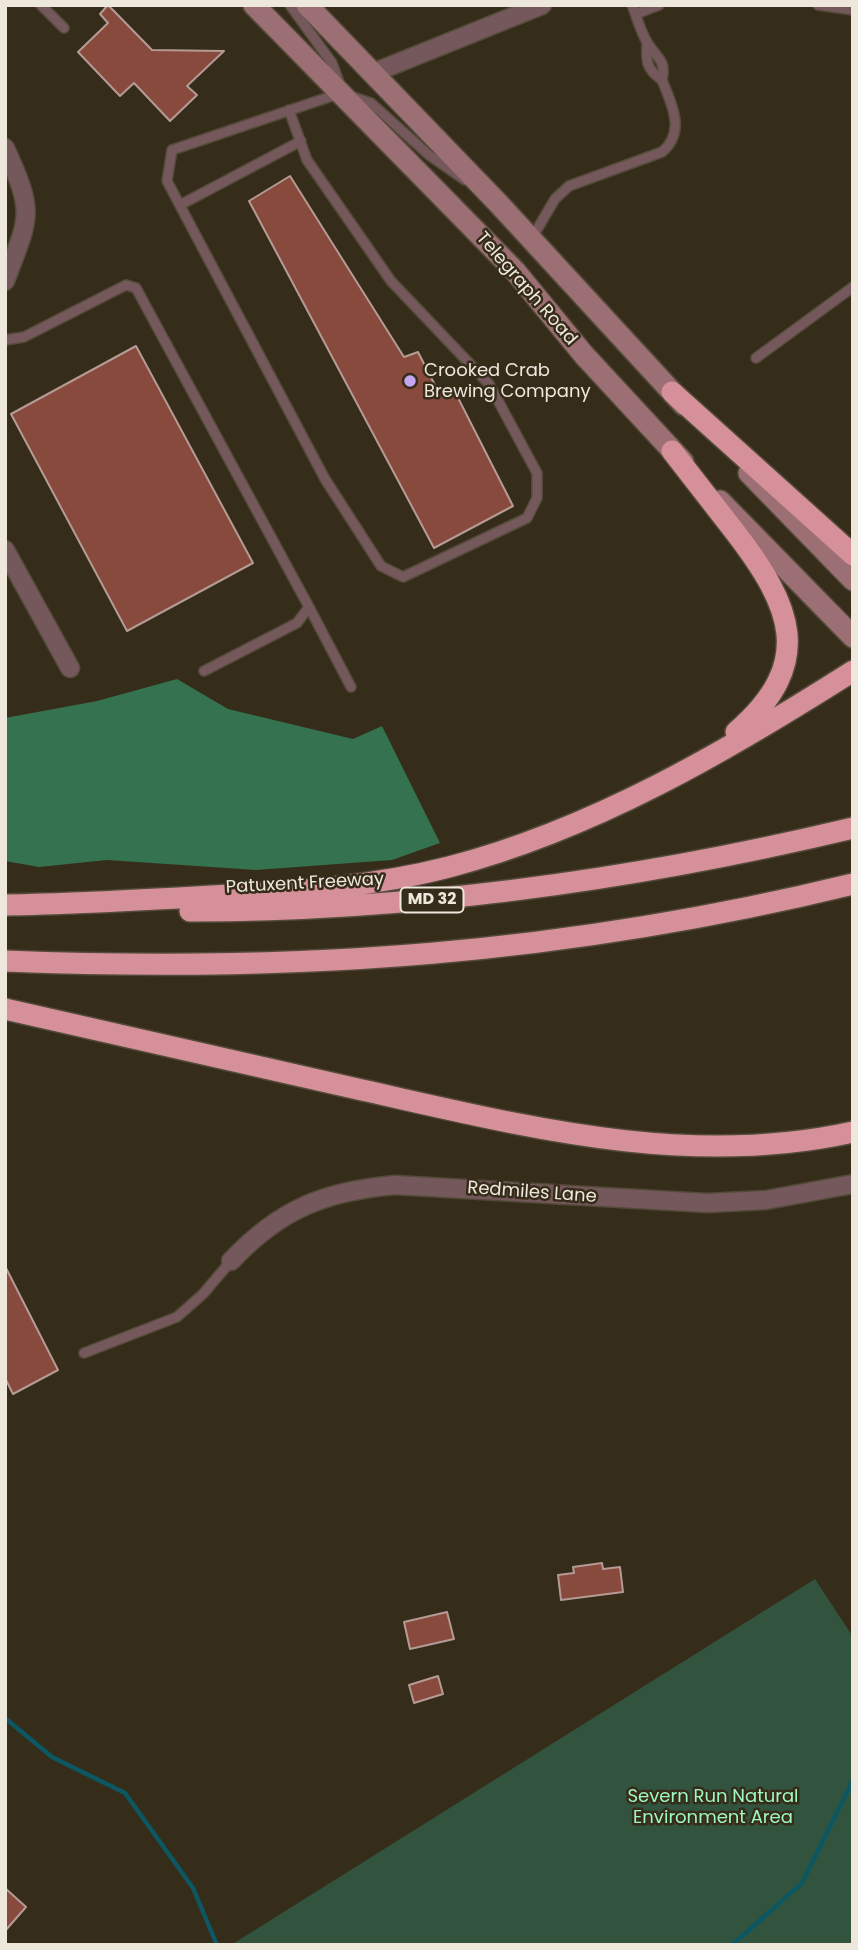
<!DOCTYPE html>
<html>
<head>
<meta charset="utf-8">
<style>
	body { margin:0 }
	#map { position:relative; width:858px; height:1950px; overflow:hidden; background:#362c1a; font-family:Poppins,sans-serif }
	canvas { display:block }
	.frame { position:absolute; inset:0; border:7px solid #eee7dc; pointer-events:none }
</style>
</head>
<body>
<div id="map">
<canvas width="858" height="1950"></canvas>
<div class="frame"></div>
</div>
<script>
const ctx = document.querySelector('canvas').getContext('2d');
ctx.lineJoin = 'round';
function paint(path, color) { ctx.fillStyle = color; ctx.fill(path, 'evenodd'); }
function stroke(path, color, width, dash) { ctx.strokeStyle = color; ctx.lineWidth = width; ctx.lineCap = dash ? 'butt' : 'round'; ctx.setLineDash(dash || []); ctx.stroke(path); }
function label(font, color, halo, rows, align = 'center') {
  ctx.font = font + ' Poppins,sans-serif'; ctx.lineWidth = 5; ctx.setLineDash([]); ctx.textBaseline = 'middle'; ctx.strokeStyle = halo; ctx.fillStyle = color; for (const [text, x, y, turn = 0] of rows) {
    ctx.save(); ctx.translate(x, y); ctx.rotate((+turn || 0) * Math.PI / 180); ctx.textAlign = isNaN(turn) ? turn : align; if (halo) ctx.strokeText(text, 0, 0); ctx.fillText(text, 0, 0); ctx.restore();
  }
}
paint(new Path2D(`
	M815,1579L853,1637V1945H231Z`), '#32543f');
paint(new Path2D(`
	M177,679L228,709L353,739L382,726L440,843L392,860L256,870L107,860L39,867L5,861V718L97,701Z`), '#35724f');
stroke(new Path2D(`
	M5,1718L52,1757L125,1793L193,1888L217,1945
	M732,1945L802,1883L853,1780`), '#0c5761', 4.5);
const building = new Path2D(`
	M108,5L152,50L224,51L187,86L197,95L170,121L134,83L120,96L78,52L108,23L100,14Z
	M290,176L404,357L418,352L439,393L452,386L513,506L434,548L249,201Z
	M136,346L253,563L127,631L11,414Z
	M5,1266L58,1370L13,1394L5,1378Z
	M602,1563L603,1569L620,1567L623,1592L561,1600L558,1575L574,1573L573,1567Z
	M447,1612L454,1639L410,1649L404,1622Z
	M438,1676L443,1694L414,1703L409,1685Z
	M5,1888L26,1907L5,1931Z`);
paint(building, '#874a3d');
stroke(building, '#b59b95', 2);
const lane = new Path2D(`
	M41,5L64,28
	M290,5L332,63L340,85
	M632,5C637,17 640,31 647,42C656,58 667,59 662,80C646,69 646,61 647,43
	M818,5L853,10
	M636,14L659,5
	M289,110L307,160L391,281L489,384L537,473V498L527,518L403,577L381,566L325,479L167,181L172,150L341,93L371,103L429,155L465,180
	M180,205L301,141
	M532,238L555,199L569,186L662,152C686,132 672,105 662,80
	M5,340L24,337L126,285L136,288L309,607L297,623L204,671
	M756,358L853,287
	M309,607L351,687
	M84,1353L177,1317L203,1294L231,1261`);
const street = new Path2D(`
	M373,73L542,5
	M5,148C35,214 30,215 5,281
	M5,550L70,668
	M231,1261C280,1209 325,1191 395,1185L707,1203L766,1200L853,1184`);
const secondary = new Path2D(`
	M254,5L515,271L584,355L683,462
	M307,5L498,203L684,405
	M749,473L853,580
	M720,501L853,637`);
const highway = new Path2D(`
	M672,392L853,555
	M672,451C693,478 714,505 735,532C791,605 817,662 736,732
	M5,905C74,904 143,900 212,896C292,892 371,887 449,867C594,829 727,751 853,671
	M190,911C414,911 635,880 853,828
	M5,961C299,973 566,954 853,884
	M5,1009C124,1036 243,1063 362,1090C524,1126 686,1169 853,1132`);
stroke(lane, '#534a39', 12);
stroke(street, '#534a39', 21);
stroke(secondary, '#534a39', 24);
stroke(highway, '#534a39', 24);
stroke(lane, '#75585b', 9);
stroke(street, '#75585b', 18);
stroke(secondary, '#9c6f75', 21);
stroke(highway, '#d69099', 21);
for (const [x, y, r, color] of [
	[410,381,7,"#c4a7f1"]
]) { const dot = new Path2D(); dot.arc(x, y, r, 0, 2 * Math.PI); ctx.fillStyle = color; ctx.fill(dot); stroke(dot, '#362c1a', 2.5); }
for (const [x, y, w] of [
	[432,900,63]
]) { const box = new Path2D(); box.roundRect(x - w / 2, y - 12.5, w, 25, 5); ctx.fillStyle = '#362c1a'; ctx.fill(box); stroke(box, '#eee7dc', 2); }
label('bold 16px', '#eee7dc', null, [
	["MD 32",432,900]
]);
label('18px', '#eee7dc', '#362c1a', [
	["Telegraph Road",526,289,49],
	["Patuxent Freeway",305,884,-3],
	["Redmiles Lane",532,1193,4]
]);
label('18px', '#eee7dc', '#362c1a', [
	["Crooked Crab",424,371],
	["Brewing Company",424,392]
], 'left');
label('18px', '#9df7c0', '#362c1a', [
	["Severn Run Natural",713,1797],
	["Environment Area",713,1818]
]);
</script>
</body>
</html>
